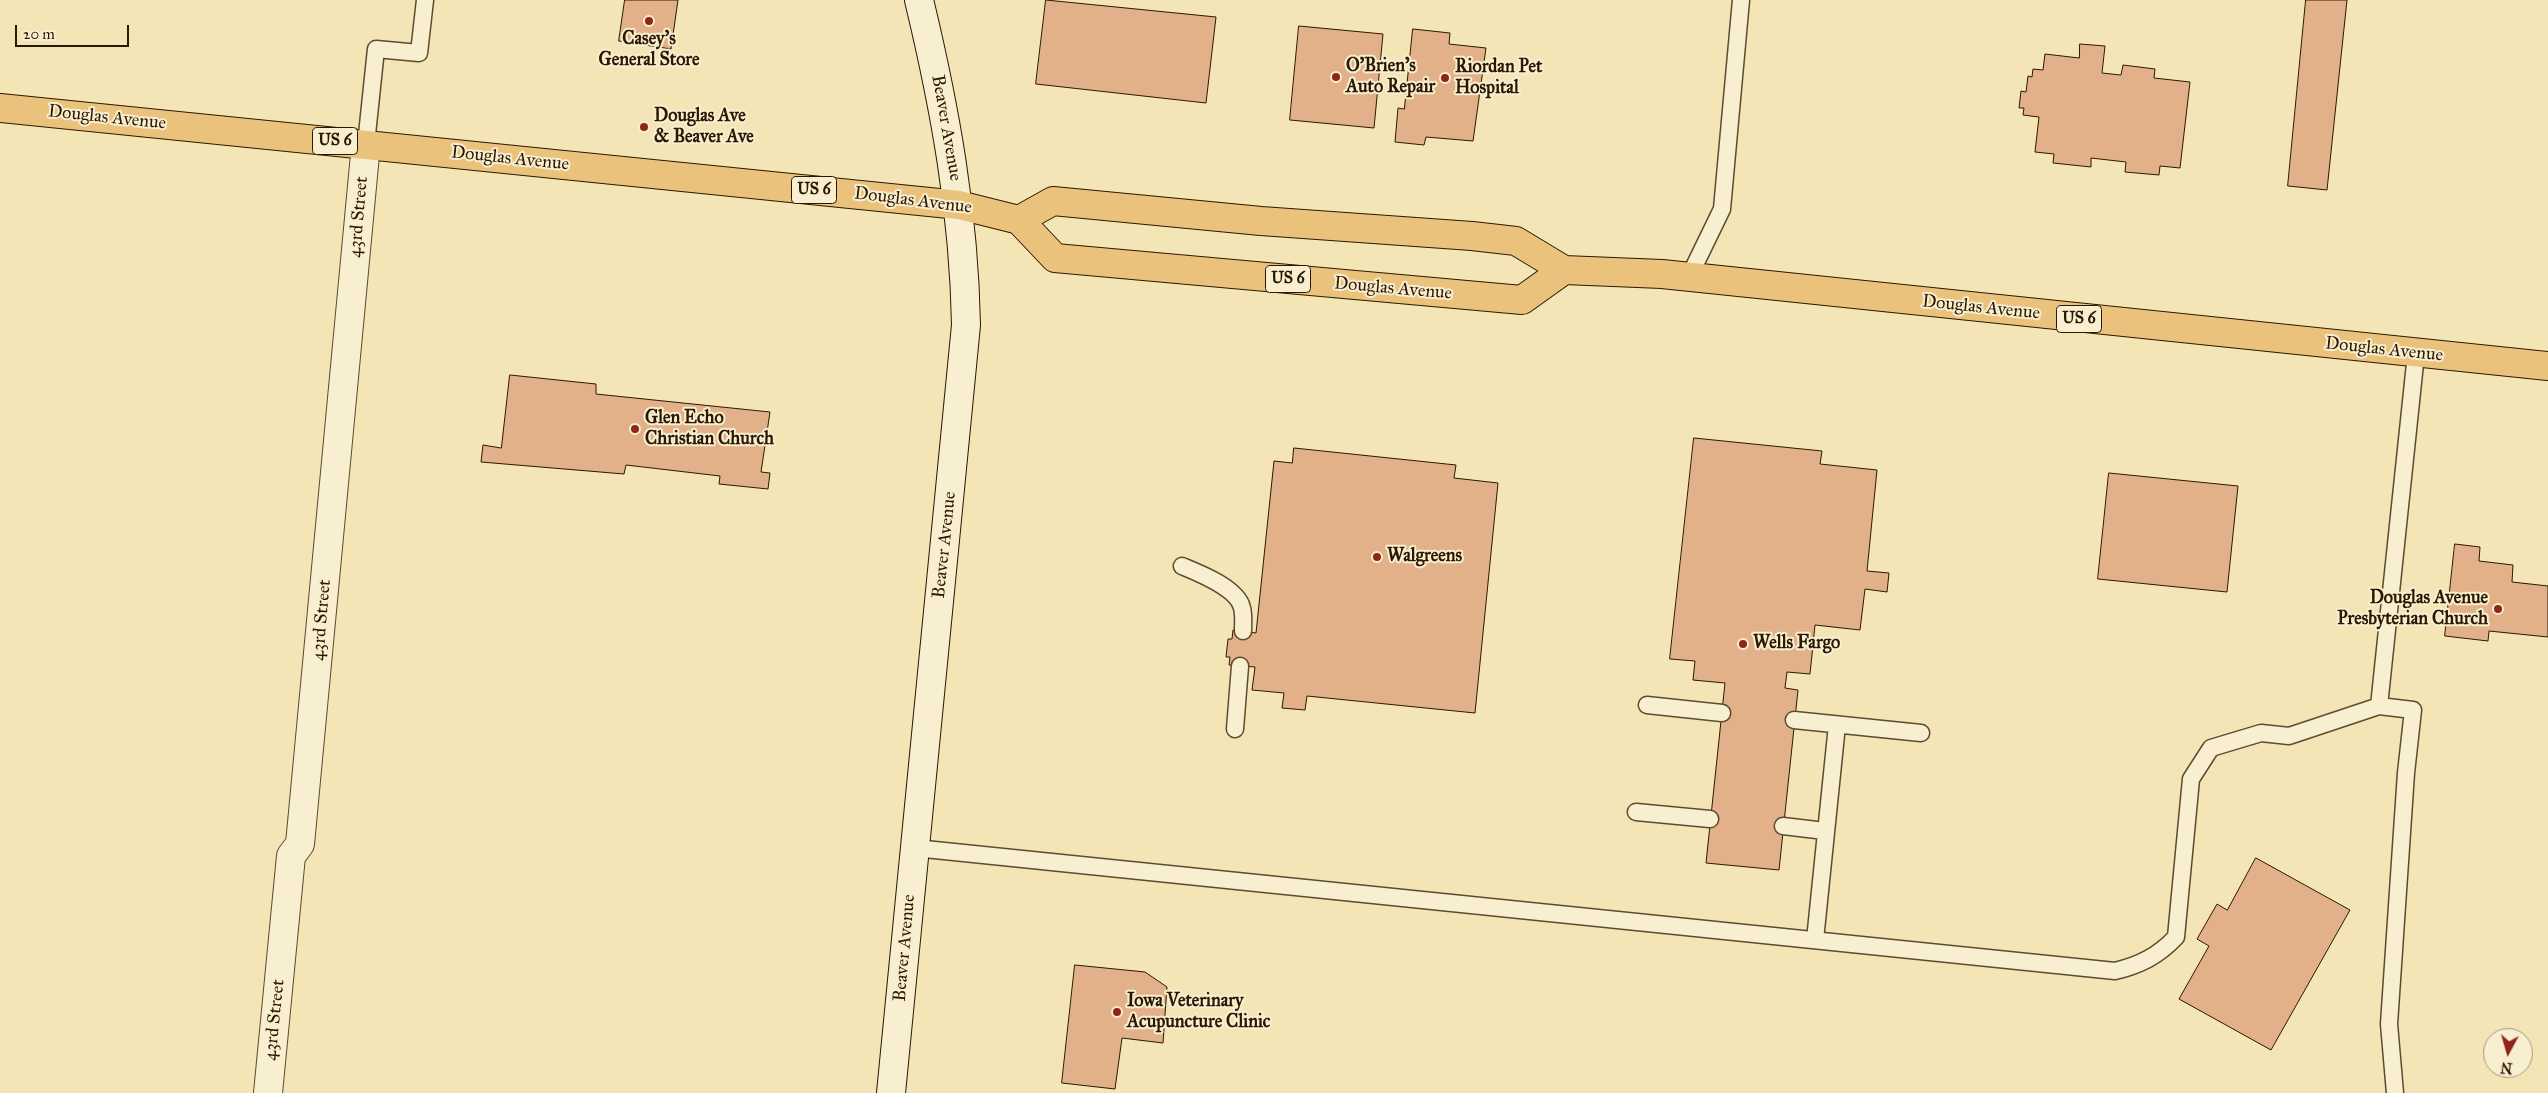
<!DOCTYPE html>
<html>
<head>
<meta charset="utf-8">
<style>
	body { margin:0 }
	#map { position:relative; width:2548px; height:1093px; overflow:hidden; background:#f4e5b7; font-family:"IM FELL Great Primer",serif }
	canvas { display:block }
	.north { position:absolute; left:2483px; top:1028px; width:50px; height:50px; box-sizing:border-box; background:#f8eed0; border:1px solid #a6987d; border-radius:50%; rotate:186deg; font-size:14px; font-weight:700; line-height:20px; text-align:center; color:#2b1800 }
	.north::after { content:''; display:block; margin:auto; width:18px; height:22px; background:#8f2418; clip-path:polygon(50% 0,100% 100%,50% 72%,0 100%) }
	.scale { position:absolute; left:15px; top:25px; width:114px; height:22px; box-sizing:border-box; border:2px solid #2b1800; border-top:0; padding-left:6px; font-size:15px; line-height:18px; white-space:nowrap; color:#2b1800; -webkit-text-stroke:4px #f8eed0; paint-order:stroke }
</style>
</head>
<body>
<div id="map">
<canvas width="2548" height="1093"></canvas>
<div class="north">N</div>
<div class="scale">20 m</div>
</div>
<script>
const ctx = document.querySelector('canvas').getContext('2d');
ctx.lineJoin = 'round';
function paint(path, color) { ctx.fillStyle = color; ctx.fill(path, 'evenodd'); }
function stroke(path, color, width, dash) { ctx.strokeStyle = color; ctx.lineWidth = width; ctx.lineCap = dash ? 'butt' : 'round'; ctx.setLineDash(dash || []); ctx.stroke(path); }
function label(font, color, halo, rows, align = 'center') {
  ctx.font = font + ' "IM FELL Great Primer",serif'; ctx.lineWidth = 4; ctx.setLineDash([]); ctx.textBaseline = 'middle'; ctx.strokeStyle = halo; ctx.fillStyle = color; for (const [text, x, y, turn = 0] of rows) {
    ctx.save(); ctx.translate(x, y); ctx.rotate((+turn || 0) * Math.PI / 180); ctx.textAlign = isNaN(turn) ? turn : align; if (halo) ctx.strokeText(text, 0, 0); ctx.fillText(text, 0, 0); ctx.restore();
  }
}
const building = new Path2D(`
	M625,0H678L671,49L619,41Z
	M1046,0L1216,17L1206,103L1036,84Z
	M2306,0H2347L2327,190L2288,186Z
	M1299,26L1383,34L1374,128L1290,120Z
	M1413,29L1450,33L1449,44L1486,48L1473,141L1426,137L1424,145L1395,142L1398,108L1404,109Z
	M2080,44L2105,46L2102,73L2121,75L2123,65L2155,69L2154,78L2190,82L2180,168L2160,166L2159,175L2125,172L2126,162L2091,158V167L2053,163L2054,154L2035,152L2039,117L2023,115L2024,108H2019L2021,91L2026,92L2028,76L2032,77L2033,69L2043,70L2045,54L2079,58Z
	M510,375L596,384V394L770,412L761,472L770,473L768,489L719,484L720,476L626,465L624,474L481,462L483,445L501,448Z
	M1694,438L1822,451L1820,464L1877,470L1867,571L1889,573L1887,592L1865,589L1860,630L1815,625L1810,674L1787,672L1785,688L1798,690L1779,870L1706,863L1725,683L1693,680L1695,661L1670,659Z
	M1294,448L1456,465L1454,478L1498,483L1475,713L1307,696L1305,710L1282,708L1284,693L1252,690L1255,667L1229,665L1230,657H1226L1228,639H1232L1233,630L1256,633L1274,461L1292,463Z
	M2109,473L2238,486L2227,592L2098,579Z
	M2455,544L2480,547L2479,561L2513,565L2512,582L2548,586V637L2489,631L2488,641L2445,636Z
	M2256,858L2350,910L2271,1050L2179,999L2209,946L2197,939L2217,904L2227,910Z
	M1075,965L1145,972L1167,987L1163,1043L1122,1038L1115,1089L1062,1083Z`);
paint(building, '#e2b189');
stroke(building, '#2b1800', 1);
const lane = new Path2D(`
	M366,144L376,49L419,53L425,0
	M1689,277L1722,209L1741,0
	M1182,566C1199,573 1238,588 1242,608C1244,615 1243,624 1243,631
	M1647,705L1722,713
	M2379,706L2413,710L2406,773L2389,1024L2395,1093
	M1794,720L1921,733
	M1235,729L1240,666
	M1636,812L1710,819
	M1783,826L1825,831
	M915,848L2115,971C2140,965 2158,956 2176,937L2191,779L2211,748L2261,733L2289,736L2379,706L2416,354
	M1815,940L1837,725`);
const street = new Path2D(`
	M268,1093L291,856L300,844L366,144`);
const secondary = new Path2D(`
	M891,1093L966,325C964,213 945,108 919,0`);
const primary = new Path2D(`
	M0,108L959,205L1019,220L1055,258L1522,300L1564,270
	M1019,220L1053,201L1261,221L1472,236L1516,241L1564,270L1662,274L2548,366`);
stroke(lane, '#5d4b2e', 19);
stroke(street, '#5d4b2e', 30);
stroke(secondary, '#2b1800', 30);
stroke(primary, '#2b1800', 30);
stroke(lane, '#f8eed0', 16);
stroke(street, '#f8eed0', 28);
stroke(secondary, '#f8eed0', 28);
stroke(primary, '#eac27c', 28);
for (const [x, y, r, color] of [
	[649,21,5,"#8f2418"],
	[1336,77,5,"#8f2418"],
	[1445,78,5,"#8f2418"],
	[644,127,5,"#8f2418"],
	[635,429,5,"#8f2418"],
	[1377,557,5,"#8f2418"],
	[2498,609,5,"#8f2418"],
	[1743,644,5,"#8f2418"],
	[1117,1012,5,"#8f2418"]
]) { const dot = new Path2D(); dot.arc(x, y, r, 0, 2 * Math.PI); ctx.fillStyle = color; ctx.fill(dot); stroke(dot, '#f8eed0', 2); }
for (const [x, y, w] of [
	[335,141,45],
	[814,190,45],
	[1288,279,45],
	[2079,319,45]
]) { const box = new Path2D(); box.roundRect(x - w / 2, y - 13.5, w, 27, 4); ctx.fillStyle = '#f8eed0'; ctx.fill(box); stroke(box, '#2b1800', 1); }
label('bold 16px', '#2b1800', null, [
	["US 6",335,141],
	["US 6",814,190],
	["US 6",1288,279],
	["US 6",2079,319]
]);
label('bold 18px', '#2b1800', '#f8eed0', [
	["Casey's",649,40,"center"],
	["General Store",649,61,"center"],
	["O'Brien's",1346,67],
	["Auto Repair",1346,88],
	["Riordan Pet",1455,68],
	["Hospital",1455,89],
	["Douglas Ave",654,117],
	["& Beaver Ave",654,138],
	["Glen Echo",645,419],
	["Christian Church",645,440],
	["Walgreens",1387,557],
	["Douglas Avenue",2488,599,"right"],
	["Presbyterian Church",2488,620,"right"],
	["Wells Fargo",1753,644],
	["Iowa Veterinary",1127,1002],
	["Acupuncture Clinic",1127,1023]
], 'left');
label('18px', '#2b1800', '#f8eed0', [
	["Douglas Avenue",107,118,6],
	["Beaver Avenue",946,128,80],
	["Douglas Avenue",510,159,6],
	["Douglas Avenue",913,201,7],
	["43rd Street",359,217,-85],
	["Douglas Avenue",1393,289,5],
	["Douglas Avenue",1981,308,6],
	["Douglas Avenue",2384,350,6],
	["Beaver Avenue",945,545,-84],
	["43rd Street",322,620,-85],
	["Beaver Avenue",905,948,-85],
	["43rd Street",275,1020,-84]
]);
</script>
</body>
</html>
